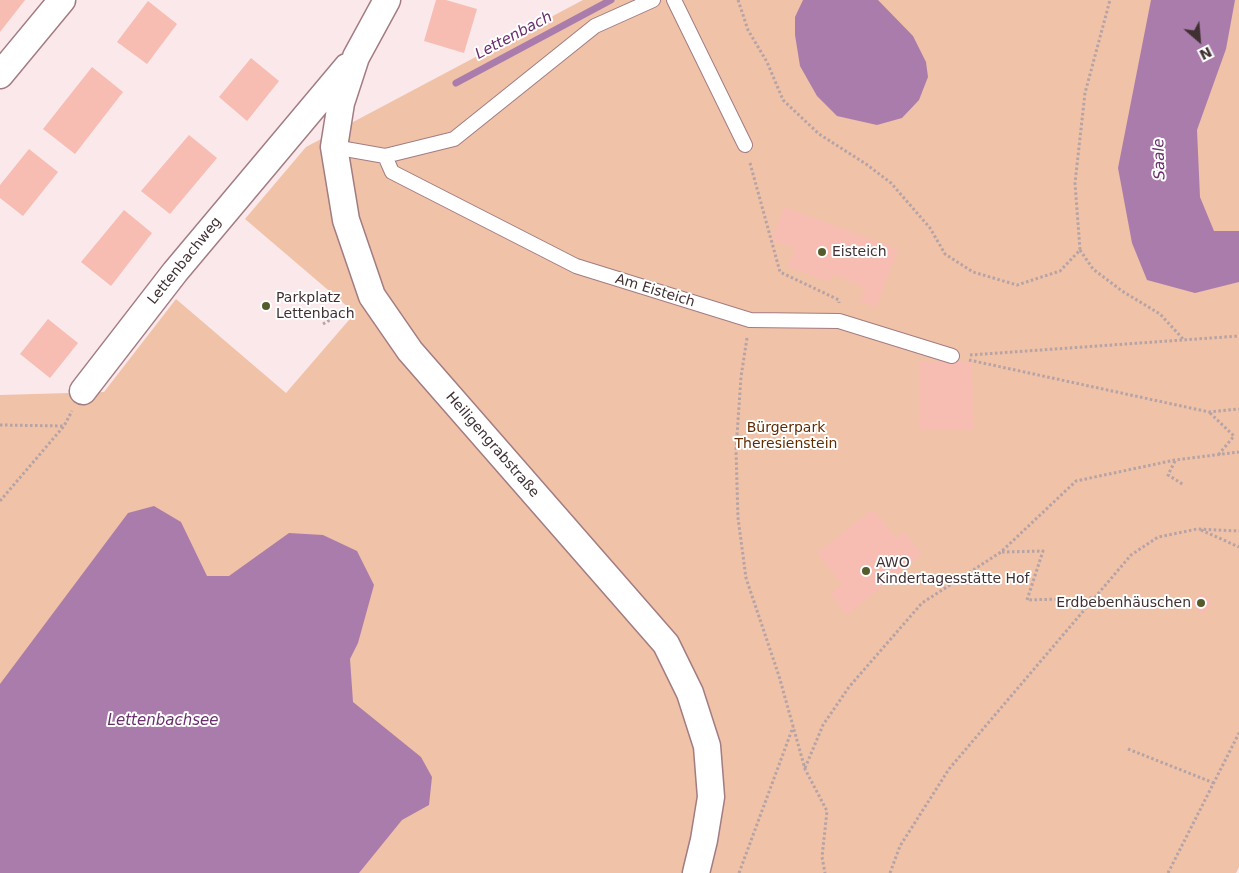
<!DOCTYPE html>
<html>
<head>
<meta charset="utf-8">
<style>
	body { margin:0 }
	#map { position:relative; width:1239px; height:873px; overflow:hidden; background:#fae8eb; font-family:"DejaVu Sans",sans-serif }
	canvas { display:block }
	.north { position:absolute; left:1174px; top:15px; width:50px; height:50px; -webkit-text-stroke:4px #fff; paint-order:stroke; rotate:153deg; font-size:14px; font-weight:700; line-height:20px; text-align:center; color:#403032 }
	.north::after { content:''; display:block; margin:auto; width:18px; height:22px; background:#403032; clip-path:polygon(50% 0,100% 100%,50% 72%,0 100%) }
</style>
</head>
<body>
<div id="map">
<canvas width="1239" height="873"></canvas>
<div class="north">N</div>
</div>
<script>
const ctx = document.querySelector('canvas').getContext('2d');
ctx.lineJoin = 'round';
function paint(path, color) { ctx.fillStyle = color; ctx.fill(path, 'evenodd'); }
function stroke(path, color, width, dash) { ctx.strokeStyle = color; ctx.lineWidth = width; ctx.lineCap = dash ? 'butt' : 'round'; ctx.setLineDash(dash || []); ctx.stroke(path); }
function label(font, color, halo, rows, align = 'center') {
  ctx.font = font + ' "DejaVu Sans",sans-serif'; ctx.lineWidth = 4; ctx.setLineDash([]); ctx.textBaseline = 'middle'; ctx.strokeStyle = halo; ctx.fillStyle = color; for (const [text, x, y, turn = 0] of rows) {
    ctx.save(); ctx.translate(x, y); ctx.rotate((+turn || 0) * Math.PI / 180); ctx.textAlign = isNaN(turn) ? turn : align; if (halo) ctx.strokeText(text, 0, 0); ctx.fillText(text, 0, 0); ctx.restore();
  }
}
paint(new Path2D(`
	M583,0H1239V867L1236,873H0V395L104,392L176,299L286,393L355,313L245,219L306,147Z`), '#f0c2a8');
paint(new Path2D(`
	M803,0H878L913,36L926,62L928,77L919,100L902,118L877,125L837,116L817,96L800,66L795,35V17Z
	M1151,0H1235L1226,49L1197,130L1200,197L1214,231H1239V282L1195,293L1147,280L1132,243L1118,168Z
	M154,506L181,522L207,576H229L289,533L323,535L357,551L374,585L358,643L350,659L353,702L421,757L432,777L429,805L402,820L359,873H0V684L128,513Z`), '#aa7cac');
stroke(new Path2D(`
	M456,83L611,0`), '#aa7cac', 7);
paint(new Path2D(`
	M0,0H25L0,32Z
	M436,0H446L477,9L464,53L424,41Z
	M148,1L177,24L147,64L117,42Z
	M251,58L279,81L247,121L219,97Z
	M92,67L123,92L75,154L43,129Z
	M189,135L217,158L170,214L141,191Z
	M29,149L58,172L23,216L0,198V185Z
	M784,207L898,249L876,307L860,301L865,289L859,288L860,285L832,274L830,282L788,267L795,248L772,240Z
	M124,210L152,233L111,286L81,262Z
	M48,319L78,343L50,378L20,354Z
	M919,362H972L973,429L920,430Z
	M873,509L896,538L904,532L922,554L847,615L830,594L842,584L817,553Z
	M1201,593L1212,603L1202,614L1191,603Z`), '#f7bcb2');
const service = new Path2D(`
	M674,0L745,145
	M334,147L385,156L454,139L595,26L653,0
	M385,156L392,172L576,266L750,320L839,321L952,356`);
const minor = new Path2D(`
	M387,0L356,57L341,103L334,147L346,220L372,296L410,351L666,644L690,693L707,746L711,797L704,840L696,873
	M0,75L62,0
	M83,391L175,272L347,67`);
stroke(service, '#a27c82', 16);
stroke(minor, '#a27c82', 29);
stroke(new Path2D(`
	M738,0L748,30L767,62L783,100L819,134L866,164L891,183L930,228L945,254L973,272L1017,285L1060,271L1080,250L1075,183L1085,93L1110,0
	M750,163L780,272L839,300V303
	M1080,250L1093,269L1122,291L1160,314L1184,340
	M323,324L351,308
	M747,338L741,377L736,450L738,518L746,578L779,676L805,769L827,811L822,857L825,873
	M970,355L1239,336
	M969,360L1209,412L1239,409
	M1210,413L1234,436L1219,454
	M0,425L64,426
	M1175,461L1168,475L1184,485
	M0,501L64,426L72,411
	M1201,530L1239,547
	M1002,552L1043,551L1027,600L1093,598
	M1128,749L1214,783
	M805,768L823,725L849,687L922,603L1001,552L1076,481L1175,460L1239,452
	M739,873L793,727
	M890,873L900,846L949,769L1131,555L1158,537L1197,529L1239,531
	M1168,873L1239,733`), '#b5a3a6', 3, [2.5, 2.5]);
stroke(service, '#fff', 14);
stroke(minor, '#fff', 26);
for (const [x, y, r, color] of [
	[822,252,5,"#555c2b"],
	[266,306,5,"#555c2b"],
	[866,571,5,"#555c2b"],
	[1201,603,5,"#555c2b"]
]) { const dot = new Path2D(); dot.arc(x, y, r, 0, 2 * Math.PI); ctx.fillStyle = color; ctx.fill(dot); stroke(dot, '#fff', 2); }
label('14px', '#403032', '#fff', [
	["Eisteich",832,252],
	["Parkplatz",276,298],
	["Lettenbach",276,314],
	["AWO",876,563],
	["Kindertagesstätte Hof",876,579],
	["Erdbebenhäuschen",1191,603,"right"]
], 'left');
label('14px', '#403032', '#fff', [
	["Lettenbachweg",185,261,-51],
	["Am Eisteich",655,291,17],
	["Heiligengrabstraße",492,445,49]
]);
label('14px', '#612b00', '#fff', [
	["Bürgerpark",786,428],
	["Theresienstein",786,444]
]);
label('italic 15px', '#682f6c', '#fff', [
	["Lettenbach",514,36,-28],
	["Saale",1160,159,-92],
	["Lettenbachsee",163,721]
]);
</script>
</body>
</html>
